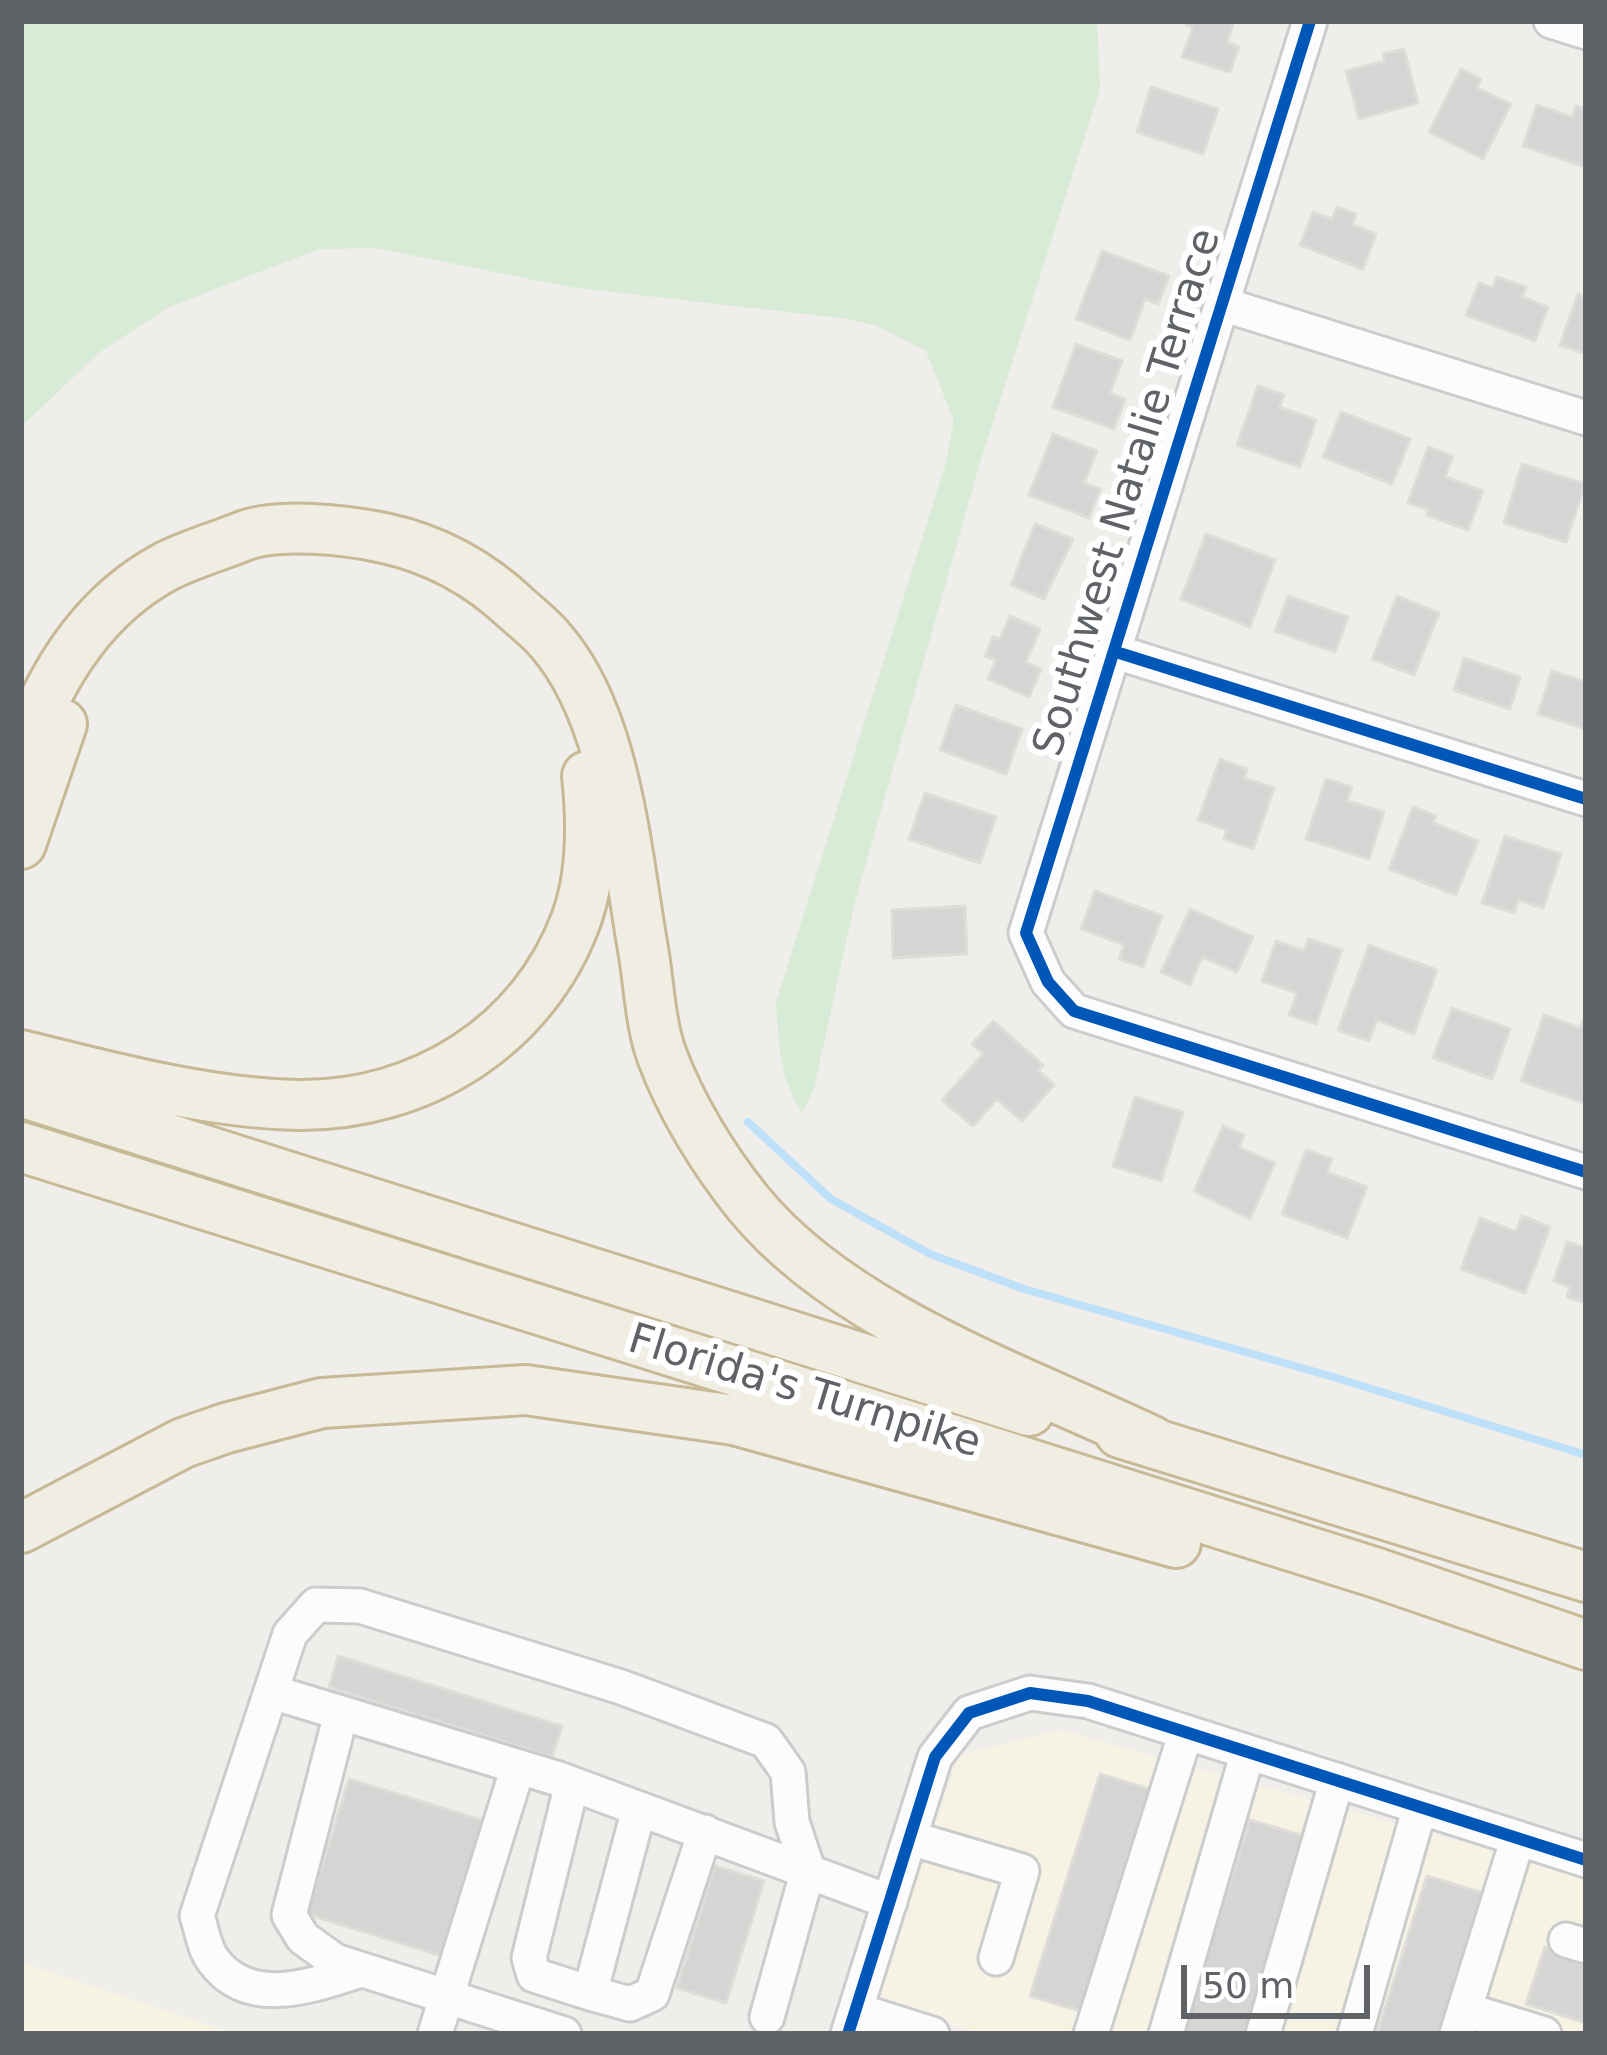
<!DOCTYPE html>
<html>
<head>
<meta charset="utf-8">
<style>
	body { margin:0 }
	#map { position:relative; width:1607px; height:2055px; overflow:hidden; background:#efeeea; font-family:"DejaVu Sans",sans-serif }
	canvas { display:block }
	.frame { position:absolute; inset:0; border:24px solid #5f6368; pointer-events:none }
	.scale { position:absolute; left:1181px; top:1965px; width:189px; height:54px; box-sizing:border-box; border:6px solid #5f6368; border-top:0; padding-left:15px; font-size:36px; line-height:42px; white-space:nowrap; color:#5f6368; -webkit-text-stroke:9px #fff; paint-order:stroke }
</style>
</head>
<body>
<div id="map">
<canvas width="1607" height="2055"></canvas>
<div class="frame"></div>
<div class="scale">50 m</div>
</div>
<script>
const ctx = document.querySelector('canvas').getContext('2d');
ctx.lineJoin = 'round';
function paint(path, color) { ctx.fillStyle = color; ctx.fill(path, 'evenodd'); }
function stroke(path, color, width, dash) { ctx.strokeStyle = color; ctx.lineWidth = width; ctx.lineCap = dash ? 'butt' : 'round'; ctx.setLineDash(dash || []); ctx.stroke(path); }
function label(font, color, halo, rows, align = 'center') {
  ctx.font = font + ' "DejaVu Sans",sans-serif'; ctx.lineWidth = 12; ctx.setLineDash([]); ctx.textBaseline = 'middle'; ctx.strokeStyle = halo; ctx.fillStyle = color; for (const [text, x, y, turn = 0] of rows) {
    ctx.save(); ctx.translate(x, y); ctx.rotate((+turn || 0) * Math.PI / 180); ctx.textAlign = isNaN(turn) ? turn : align; if (halo) ctx.strokeText(text, 0, 0); ctx.fillText(text, 0, 0); ctx.restore();
  }
}
paint(new Path2D(`
	M1060,1730L1586,1877V2034H979L874,2001L959,1755Z
	M21,1962L237,2034H21Z`), '#f7f3e4');
paint(new Path2D(`
	M21,21H1097L1100,89L979,466L854,906L814,1089L802,1113C779,1079 779,1042 776,1002L945,466L954,421L926,351L877,326L849,319L569,287L376,248L319,249L169,307L100,352L21,427Z`), '#d8ebd6');
stroke(new Path2D(`
	M748,1122L831,1199L930,1254L1024,1289L1330,1376L1586,1455`), '#bfe0f9', 8);
const building = new Path2D(`
	M1187,21H1234L1227,42L1239,47L1230,72L1182,57L1193,27L1186,25Z
	M1404,49L1418,103L1359,119L1346,71L1385,61L1383,54Z
	M1461,69L1481,79L1477,88L1511,104L1483,159L1429,132Z
	M1151,87L1218,109L1203,154L1137,132Z
	M1537,105L1572,117L1576,106L1586,109V167L1523,146Z
	M1337,207L1356,214L1352,225L1376,234L1363,269L1300,245L1313,212L1332,219Z
	M1102,251L1169,276L1158,304L1145,299L1130,340L1076,319Z
	M1497,277L1526,287L1522,297L1548,307L1535,341L1466,315L1479,283L1493,288Z
	M1578,294L1586,297V354L1560,345Z
	M1076,344L1122,361L1110,393L1125,399L1114,429L1053,407Z
	M1258,386L1284,395L1279,407L1316,420L1300,467L1237,445Z
	M1341,412L1410,439L1392,484L1323,457Z
	M1053,434L1097,451L1084,483L1100,489L1089,518L1029,495Z
	M1428,447L1453,456L1445,477L1483,491L1468,530L1427,515L1429,510L1408,503Z
	M1522,464L1585,484L1566,542L1504,523Z
	M1035,524L1073,539L1044,599L1011,585Z
	M1206,534L1275,560L1250,627L1181,599Z
	M1288,596L1348,617L1335,652L1275,631Z
	M1397,596L1439,613L1414,675L1372,659Z
	M1010,616L1040,629L1026,662L1041,669L1029,697L988,679L996,660L985,656L993,637L1000,639Z
	M1464,658L1520,677L1510,709L1454,690Z
	M1552,671L1586,682V729L1538,714Z
	M956,705L1022,729L1006,774L940,750Z
	M1220,759L1247,769L1244,778L1274,788L1253,849L1224,839L1227,830L1198,820Z
	M1326,779L1352,787L1347,801L1384,812L1369,859L1306,839Z
	M925,793L996,817L980,863L909,839Z
	M1413,807L1436,816L1433,823L1478,841L1456,895L1389,869Z
	M1505,836L1561,854L1543,908L1518,900L1514,913L1482,903Z
	M1095,891L1162,916L1143,967L1119,959L1124,945L1081,929Z
	M965,906L967,954L893,958L892,910Z
	M1190,909L1253,937L1237,972L1202,957L1190,985L1161,972Z
	M1308,939L1342,950L1316,1024L1289,1015L1297,993L1262,981L1276,941L1304,951Z
	M1369,945L1437,970L1414,1034L1377,1020L1369,1041L1338,1030Z
	M1452,1008L1510,1029L1492,1079L1433,1058Z
	M1544,1015L1580,1028L1586,1016L1584,1103L1521,1081Z
	M993,1021L1043,1065L1038,1071L1054,1085L1022,1121L997,1099L973,1126L942,1100L983,1054L972,1044Z
	M1135,1097L1183,1112L1161,1181L1113,1166Z
	M1223,1126L1244,1135L1239,1147L1275,1163L1250,1219L1194,1191Z
	M1306,1150L1332,1159L1327,1172L1367,1187L1347,1238L1282,1214Z
	M1522,1216L1550,1227L1525,1293L1461,1269L1480,1218L1516,1232Z
	M1567,1242L1586,1248V1303L1567,1297L1570,1287L1554,1281Z
	M338,1656L562,1726L552,1757L329,1687Z
	M1100,1774L1156,1791L1087,2013L1030,1996Z
	M349,1779L484,1821L442,1956L307,1914Z
	M1250,1820L1307,1837L1245,2034H1182Z
	M715,1866L764,1881L726,2003L677,1988Z
	M1427,1876L1483,1893L1439,2034H1377Z
	M1545,1947L1586,1960V2023L1526,2004Z`);
paint(building, '#d6d5d3');
stroke(building, '#deddd9', 3);
const minor = new Path2D(`
	M1310,21L1026,933L1048,982L1074,1011L1586,1172
	M1551,21L1586,32
	M1222,304L1586,418
	M1116,652L1586,799
	M272,1692L559,1779L890,1902
	M341,1714L289,1915L303,1938L335,1961L564,2034
	M572,1784L529,1958L534,1975L590,1993L639,1809
	M910,1838L1022,1871L996,1958
	M1566,1940L1586,1946
	M361,1970C314,1985 249,2010 213,1960C204,1948 202,1930 197,1916L290,1634L316,1605L360,1606L621,1687L766,1741L788,1772L792,1822L808,1870L767,2017
	M590,1993L630,2004L652,1994L705,1832
	M856,2010L932,2034
	M1466,2010L1544,2034
	M435,2034L518,1767
	M848,2034L935,1757L969,1713L1030,1693L1088,1701L1586,1860
	M1091,2034L1186,1732
	M1166,2034L1248,1752
	M1263,2034L1337,1780
	M1355,2034L1420,1807
	M1457,2034L1518,1838`);
const highway = new Path2D(`
	M21,758C47,681 91,607 165,567C188,555 216,547 241,537C276,522 347,530 384,538C435,549 479,573 517,609C528,619 541,629 550,640C617,716 626,853 643,949C649,983 650,1023 662,1056C681,1107 714,1161 749,1204C842,1318 1021,1379 1152,1441
	M21,844L62,724
	M21,1055C111,1077 205,1103 299,1105C421,1106 533,1036 576,920C592,876 592,822 587,776
	M21,1092L1029,1411
	M21,1147L1377,1573L1586,1645
	M1120,1433L1586,1577
	M21,1528L183,1443L226,1428L322,1403L526,1390L734,1420L1176,1543`);
stroke(minor, '#cbcccc', 39);
stroke(highway, '#c8b996', 54);
stroke(minor, '#fdfcfc', 33);
stroke(highway, '#f0ede3', 48);
stroke(new Path2D(`
	M1310,21L1026,933L1048,982L1074,1011L1586,1172
	M1116,652L1586,799
	M848,2034L935,1757L969,1713L1030,1693L1088,1701L1586,1860`), '#0057b8', 12);
label('42px', '#5f6368', '#fff', [
	["Southwest Natalie Terrace",1129,493,-73],
	["Florida's Turnpike",804,1393,17]
]);
</script>
</body>
</html>
